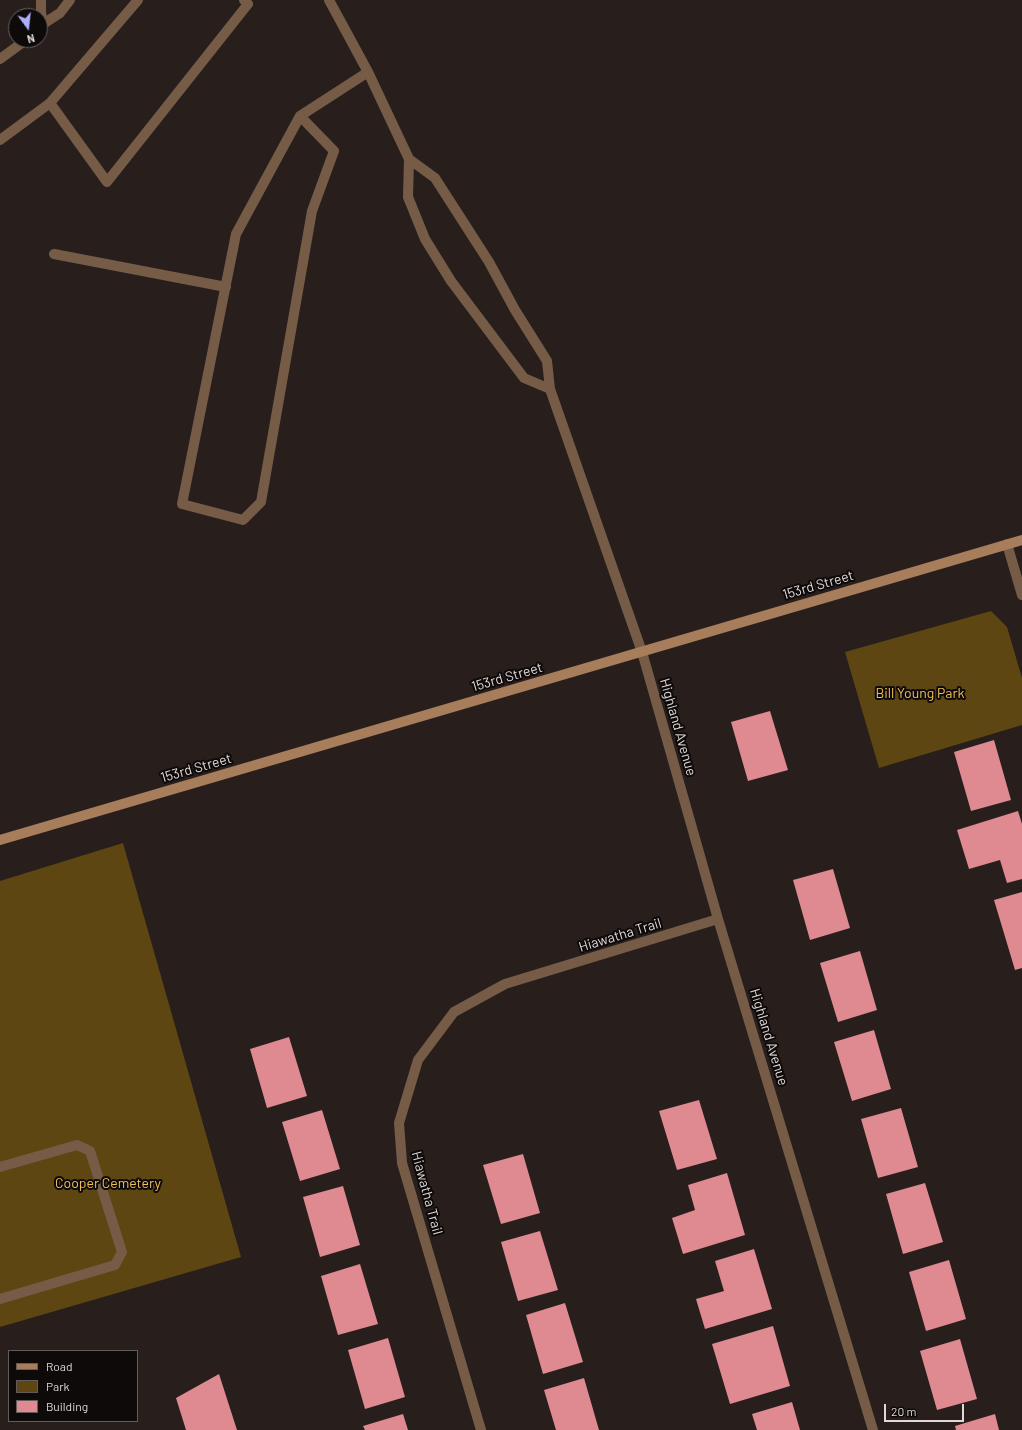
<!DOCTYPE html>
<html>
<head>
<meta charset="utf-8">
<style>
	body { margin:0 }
	#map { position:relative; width:1022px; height:1430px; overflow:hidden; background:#281f1d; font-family:Barlow,sans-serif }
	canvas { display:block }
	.legend { position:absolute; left:8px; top:1350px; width:130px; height:72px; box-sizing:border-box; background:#0e0a09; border:1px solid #625d5c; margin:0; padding:5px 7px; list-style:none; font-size:12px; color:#dfd9d8 }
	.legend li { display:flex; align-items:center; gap:8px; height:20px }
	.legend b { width:20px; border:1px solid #625d5c }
	.north { position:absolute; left:8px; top:8px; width:40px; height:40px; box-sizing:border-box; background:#0e0a09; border:1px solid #625d5c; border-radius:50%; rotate:165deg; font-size:11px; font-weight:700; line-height:16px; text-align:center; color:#dfd9d8 }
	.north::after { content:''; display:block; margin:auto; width:14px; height:18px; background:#acaffb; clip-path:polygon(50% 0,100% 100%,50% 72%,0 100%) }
	.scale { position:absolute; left:884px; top:1404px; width:80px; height:18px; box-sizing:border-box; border:2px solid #dfd9d8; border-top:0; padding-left:5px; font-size:12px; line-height:14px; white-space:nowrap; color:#dfd9d8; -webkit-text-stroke:3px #0e0a09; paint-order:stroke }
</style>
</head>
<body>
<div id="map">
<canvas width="1022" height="1430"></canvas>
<ul class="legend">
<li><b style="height:5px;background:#a77d5b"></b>Road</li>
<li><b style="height:11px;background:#5d4612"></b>Park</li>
<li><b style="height:11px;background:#df8991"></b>Building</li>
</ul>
<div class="north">N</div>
<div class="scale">20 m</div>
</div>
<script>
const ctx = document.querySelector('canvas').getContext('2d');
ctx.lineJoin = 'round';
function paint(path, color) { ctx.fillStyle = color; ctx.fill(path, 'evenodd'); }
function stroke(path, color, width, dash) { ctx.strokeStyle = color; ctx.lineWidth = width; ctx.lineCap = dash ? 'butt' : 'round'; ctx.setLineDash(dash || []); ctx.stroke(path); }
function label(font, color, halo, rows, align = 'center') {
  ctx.font = font + ' Barlow,sans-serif'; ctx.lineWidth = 4; ctx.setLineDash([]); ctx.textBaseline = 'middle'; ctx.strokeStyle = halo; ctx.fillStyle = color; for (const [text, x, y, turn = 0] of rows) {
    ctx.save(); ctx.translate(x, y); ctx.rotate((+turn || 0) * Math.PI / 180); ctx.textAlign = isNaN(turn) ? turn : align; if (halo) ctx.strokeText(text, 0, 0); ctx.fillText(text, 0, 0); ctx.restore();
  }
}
paint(new Path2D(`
	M991,611L1007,627L1022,678V725L879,768L845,652Z
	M123,843L241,1257L0,1327V881Z`), '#5d4612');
paint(new Path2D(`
	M770,711L788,770L748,781L731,722Z
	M994,740L1011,800L971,811L954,752Z
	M1018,811L1022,824V879L1007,883L1000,860L969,869L957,830Z
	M833,869L850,928L810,940L793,880Z
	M1022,892V968L1015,970L994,900Z
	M860,951L877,1010L838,1022L820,963Z
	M874,1030L891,1089L852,1101L834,1042Z
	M289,1037L307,1096L267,1108L250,1049Z
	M699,1100L717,1159L677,1170L659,1111Z
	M901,1108L918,1167L878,1178L861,1119Z
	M322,1110L340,1169L300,1181L282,1122Z
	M523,1154L540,1213L501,1224L483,1165Z
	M727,1173L745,1235L683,1254L672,1218L695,1210L688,1185Z
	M925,1183L943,1242L903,1254L886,1194Z
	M343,1186L360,1245L320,1257L303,1197Z
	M540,1231L558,1290L518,1301L501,1242Z
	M754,1249L772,1309L705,1329L696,1299L724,1291L715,1261Z
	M949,1260L966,1319L926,1331L909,1272Z
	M360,1264L378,1324L338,1335L321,1276Z
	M565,1303L583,1362L543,1374L526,1315Z
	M773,1326L790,1386L730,1404L712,1344Z
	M388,1338L405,1397L365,1409L348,1350Z
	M960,1339L977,1399L937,1410L920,1351Z
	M219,1374L237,1430H186L176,1398Z
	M584,1378L599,1430H556L544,1390Z
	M792,1402L800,1430H757L752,1414Z
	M403,1414L408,1430H365L363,1426Z
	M995,1414L999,1430H956L955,1426Z`), '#df8991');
stroke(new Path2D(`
	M41,0V12L43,24L60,13L70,0
	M329,0L368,72L409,159L408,197L425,239L451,281L524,378L550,389
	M0,59L26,40
	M50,103L107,182L248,4L244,0
	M300,116L334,151L312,211L261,502L243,520L182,504L236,234L300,116L368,72
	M0,140L50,103L138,0
	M409,159L435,178L489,262L515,310L547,361L550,389L642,652
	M54,254L226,287
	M0,1167L77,1145L90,1151L122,1252L115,1265L0,1299`), '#765c47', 10);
stroke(new Path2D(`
	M1007,544L1022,595
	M642,652L718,919L873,1430
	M481,1430L402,1163L399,1123L418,1060L454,1012L505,984L718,919`), '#765c47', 10);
stroke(new Path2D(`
	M0,840L1022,540`), '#a77d5b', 10);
label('14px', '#dfd9d8', '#0e0a09', [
	["153rd Street",818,585,-16],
	["153rd Street",507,677,-16],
	["Highland Avenue",678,727,74],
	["153rd Street",196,768,-16],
	["Hiawatha Trail",620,935,-17],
	["Highland Avenue",769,1037,73],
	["Hiawatha Trail",427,1193,75]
]);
label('14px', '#f0bf55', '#0e0a09', [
	["Bill Young Park",920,693],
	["Cooper Cemetery",108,1183]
]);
</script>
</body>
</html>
